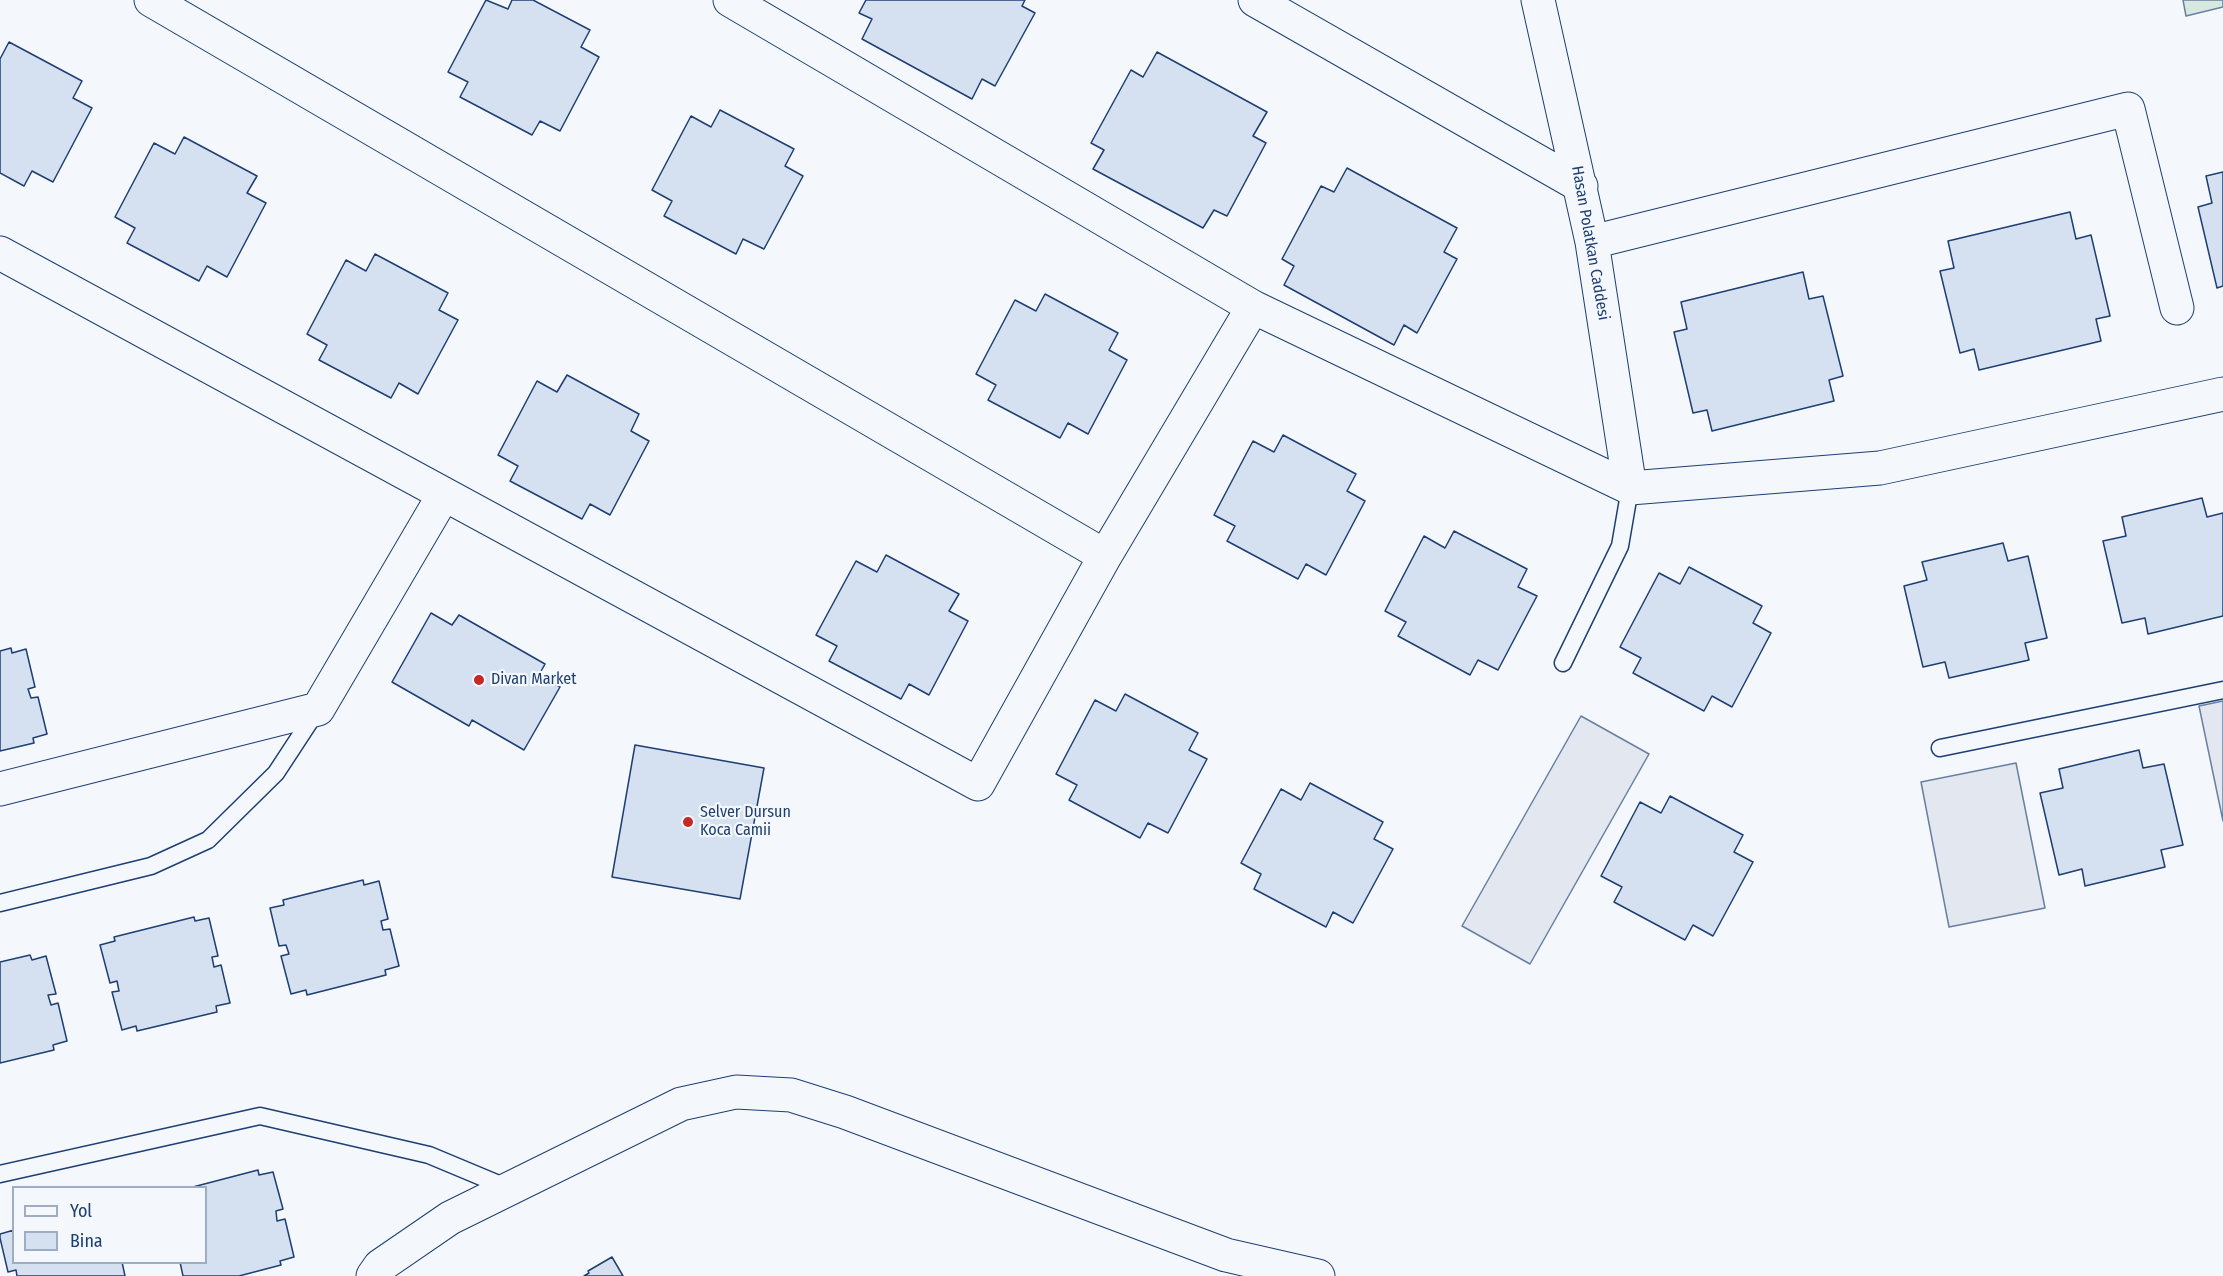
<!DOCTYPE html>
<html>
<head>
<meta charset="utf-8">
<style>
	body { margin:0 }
	#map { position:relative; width:2223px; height:1276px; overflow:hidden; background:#f4f7fb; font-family:"Fira Sans Condensed",sans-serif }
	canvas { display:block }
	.legend { position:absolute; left:12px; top:1186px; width:195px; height:78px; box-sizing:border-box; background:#f4f7fb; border:2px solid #9eadc5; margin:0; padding:8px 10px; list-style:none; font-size:18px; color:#1d3f73 }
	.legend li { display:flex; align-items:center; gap:12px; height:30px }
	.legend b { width:30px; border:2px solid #9eadc5 }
</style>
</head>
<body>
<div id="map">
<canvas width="2223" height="1276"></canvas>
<ul class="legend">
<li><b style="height:8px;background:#f4f7fb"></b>Yol</li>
<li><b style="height:16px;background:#d5e0f0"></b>Bina</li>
</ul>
</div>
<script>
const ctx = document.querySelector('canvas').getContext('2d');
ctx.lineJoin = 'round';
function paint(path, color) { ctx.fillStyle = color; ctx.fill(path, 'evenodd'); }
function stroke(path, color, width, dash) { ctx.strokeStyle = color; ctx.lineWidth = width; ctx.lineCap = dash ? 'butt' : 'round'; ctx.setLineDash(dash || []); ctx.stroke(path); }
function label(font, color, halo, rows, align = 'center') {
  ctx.font = font + ' "Fira Sans Condensed",sans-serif'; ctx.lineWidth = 4.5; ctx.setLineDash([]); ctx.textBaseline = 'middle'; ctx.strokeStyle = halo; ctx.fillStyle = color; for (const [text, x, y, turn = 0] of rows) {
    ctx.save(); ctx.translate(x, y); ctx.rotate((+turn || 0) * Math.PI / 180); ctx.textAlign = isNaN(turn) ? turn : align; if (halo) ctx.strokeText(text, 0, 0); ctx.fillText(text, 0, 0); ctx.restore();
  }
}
const green = new Path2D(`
	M2183,0H2223V7L2186,16Z`);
paint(green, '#d7e8df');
stroke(green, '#687fa3', 1.5);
const parking = new Path2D(`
	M2223,701V821L2199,706Z
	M1581,716L1649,754L1530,964L1462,926Z
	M2016,763L2045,908L1949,927L1921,782Z`);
paint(parking, '#e3e8f0');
stroke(parking, '#687fa3', 1.5);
const building = new Path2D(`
	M486,0L508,9L512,0H533L590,30L581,47L599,57L560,131L540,121L532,135L460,97L468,82L448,72Z
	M866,0H1025L1022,6L1035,13L995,86L982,79L972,99L862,39L872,19L859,13Z
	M9,42L82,81L73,98L92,108L53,182L32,171L24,186L0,173V59Z
	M1157,52L1267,112L1253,136L1266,143L1227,216L1214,210L1203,228L1093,169L1104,150L1091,143L1131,70L1143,77Z
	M720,110L794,149L785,166L803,176L764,249L743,239L736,254L664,216L672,201L652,190L691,116L711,127Z
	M184,137L257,176L247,193L266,203L227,277L207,266L199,281L127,243L135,228L115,217L154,143L175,154Z
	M1347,168L1457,228L1444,252L1457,259L1417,333L1404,325L1394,345L1284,285L1294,266L1282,259L1321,186L1334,192Z
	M2223,172V286L2217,288L2198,207L2212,203L2206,176Z
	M2070,212L2076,239L2091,235L2110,316L2096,319L2101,341L1979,370L1974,349L1960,353L1940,271L1954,268L1948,241Z
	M375,254L448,293L439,310L458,320L418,394L399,383L391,398L319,360L327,345L307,334L346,260L366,271Z
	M1803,272L1809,299L1823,296L1843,376L1829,380L1834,401L1712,431L1707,410L1693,413L1674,332L1687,329L1681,302Z
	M1045,294L1118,333L1109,350L1127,360L1088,434L1068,423L1060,438L988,400L996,385L976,374L1015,300L1036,311Z
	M567,375L639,414L631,431L649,441L610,515L590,504L582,519L510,481L518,466L498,455L537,381L557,392Z
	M1283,435L1356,474L1347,491L1365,501L1326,575L1306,564L1298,579L1227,541L1235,526L1214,515L1253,441L1274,452Z
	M2202,498L2207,517L2223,513V616L2148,634L2145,618L2122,623L2103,541L2126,536L2122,517Z
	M1454,531L1527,569L1518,587L1537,596L1498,670L1478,660L1470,675L1398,636L1406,622L1385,611L1424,536L1445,548Z
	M2003,543L2008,561L2028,556L2047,638L2025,643L2029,660L1949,678L1945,662L1923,667L1904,586L1927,580L1922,562Z
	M886,555L959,594L949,611L968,621L929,695L909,684L901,699L829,661L837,646L816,635L856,561L877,572Z
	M1689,567L1762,606L1753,623L1771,633L1732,707L1712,696L1704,711L1633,673L1641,658L1620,647L1659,573L1680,584Z
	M431,613L452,625L459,615L545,664L539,675L560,687L524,750L472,720L469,726L392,682Z
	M11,648L12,653L26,649L35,687L28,689L31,698L38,697L47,734L33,738L34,743L0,751V651Z
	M1125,694L1198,733L1189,750L1207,759L1168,833L1148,823L1140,838L1069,800L1077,785L1056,774L1095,700L1116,711Z
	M635,745L764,768L740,899L612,877Z
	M2139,750L2143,768L2164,764L2183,845L2161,850L2165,867L2085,886L2082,869L2059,875L2040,793L2063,788L2059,769Z
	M1310,783L1383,822L1374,839L1393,849L1353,923L1333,912L1326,927L1254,889L1261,874L1241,863L1281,789L1301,800Z
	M1670,796L1743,835L1734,852L1753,862L1713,936L1693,925L1685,940L1614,902L1622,887L1601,876L1640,802L1661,813Z
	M363,880L364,885L379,881L388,919L381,921L383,930L390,929L399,966L385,970L386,975L307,995L306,990L291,994L281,956L289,954L286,945L279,946L270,908L284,905L283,900Z
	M194,917L195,921L209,918L218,956L212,957L214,967L221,965L230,1003L216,1006L217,1012L137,1031L136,1026L122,1030L112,992L119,991L117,981L110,983L100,945L115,941L114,937Z
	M30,955L32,960L46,956L56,994L48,995L51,1005L58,1003L67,1041L53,1045L54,1050L0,1063V962Z
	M258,1170L259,1175L273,1172L283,1209L276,1211L277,1221L285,1219L294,1257L280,1261L281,1265L239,1276H183L180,1262H206V1188H189Z
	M14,1230V1262H122L125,1276H17L16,1270L8,1272L0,1238V1234Z
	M612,1257L623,1276H584L589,1273L588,1271Z`);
paint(building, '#d5e0f0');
stroke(building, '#1d3f73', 1.5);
const service = new Path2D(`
	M1563,663L1620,546L1630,488
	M1940,748L2223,690
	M0,903L151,866L208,840L276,773L316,712
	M0,1174L260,1116L429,1155L508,1188`);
const minor = new Path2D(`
	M151,0L1105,556
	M730,0L1253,307L1630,488L1880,468L2223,394
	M1255,0L1581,186
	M1538,0L1592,242L1630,488
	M1592,242L2128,109L2177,308
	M0,253L978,784L1105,556L1253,307
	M0,789L318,709L443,496`);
const tertiary = new Path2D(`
	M373,1276L380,1266L450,1218L681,1104L736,1092L791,1095L845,1112L1226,1255L1318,1276`);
stroke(service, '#1d3f73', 19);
stroke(minor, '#1d3f73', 35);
stroke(tertiary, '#1d3f73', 35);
stroke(service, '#f4f7fb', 16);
stroke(minor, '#f4f7fb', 33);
stroke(tertiary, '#f4f7fb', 33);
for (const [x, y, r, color] of [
	[479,680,6,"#c62828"],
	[688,822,6,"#c62828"]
]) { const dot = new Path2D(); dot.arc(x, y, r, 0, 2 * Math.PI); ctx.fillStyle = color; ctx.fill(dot); stroke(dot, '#f4f7fb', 2); }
label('16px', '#1d3f73', '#f4f7fb', [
	["Hasan Polatkan Caddesi",1590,243,80]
]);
label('16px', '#1d3f73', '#f4f7fb', [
	["Divan Market",491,680],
	["Selver Dursun",700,813],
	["Koca Camii",700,831]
], 'left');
</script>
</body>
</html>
